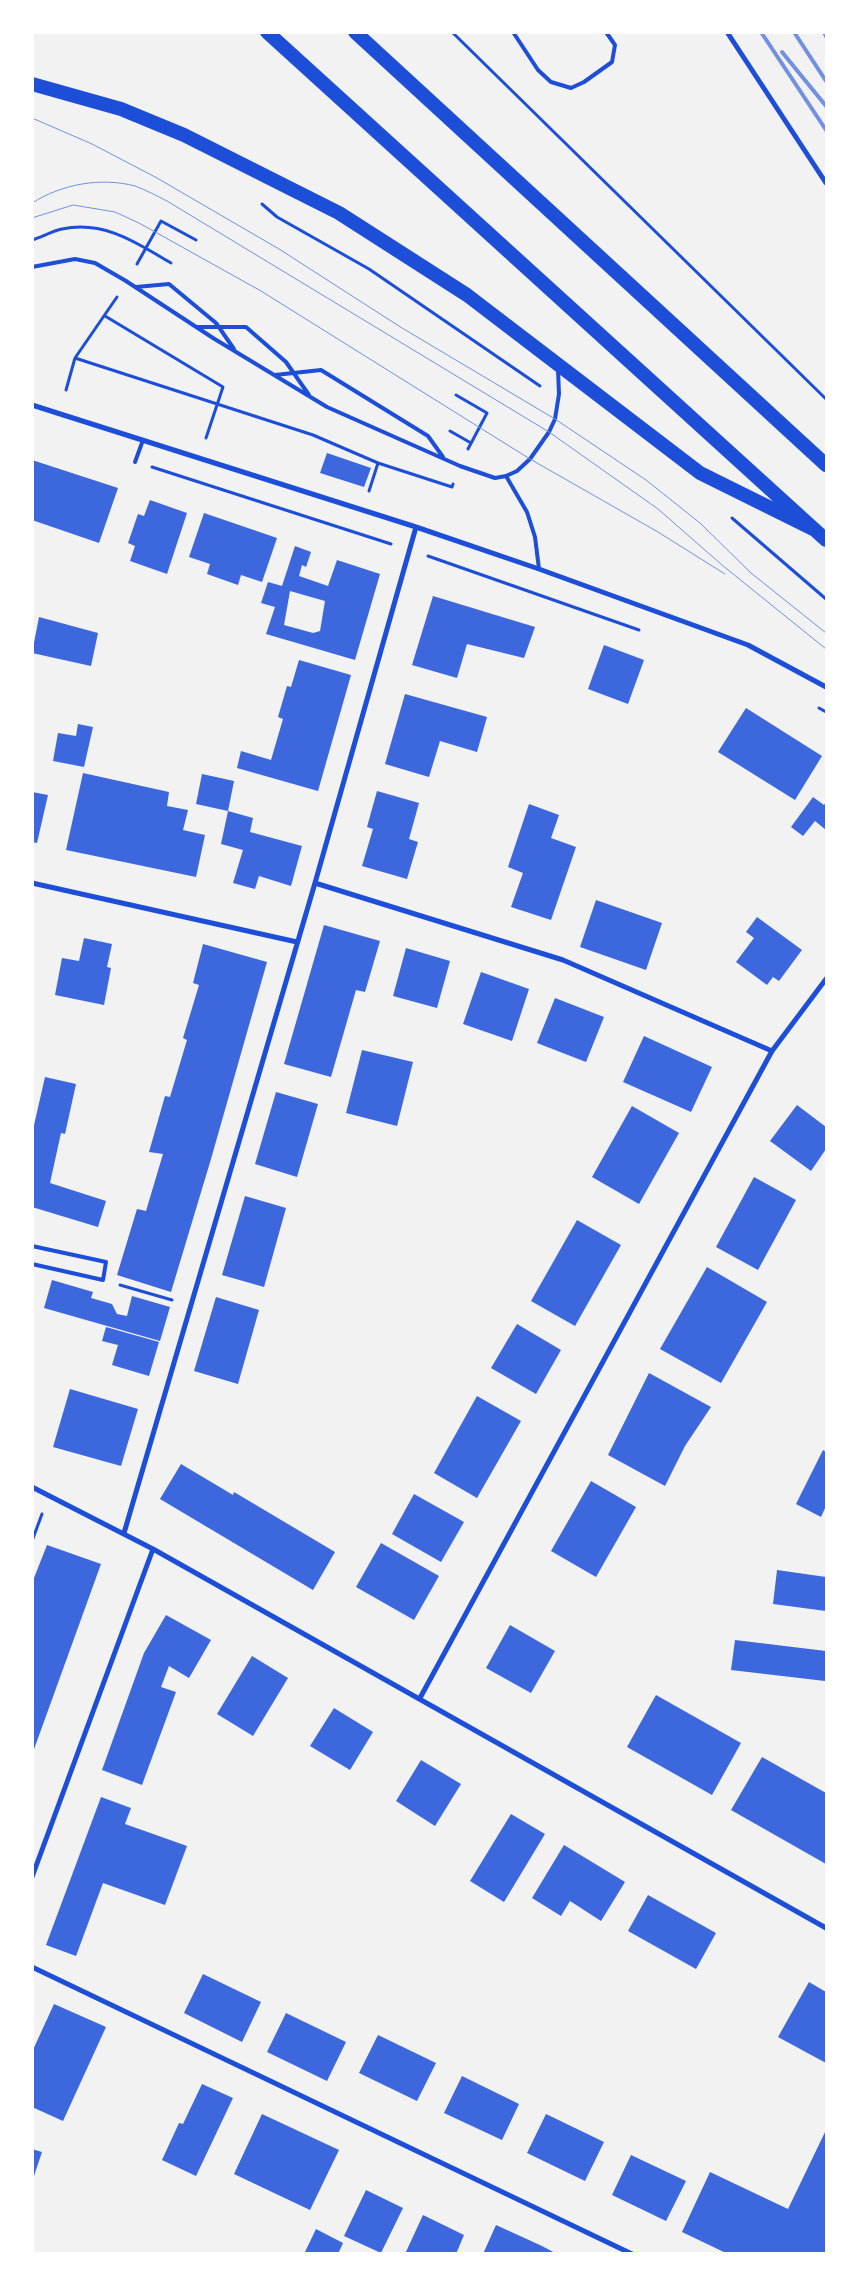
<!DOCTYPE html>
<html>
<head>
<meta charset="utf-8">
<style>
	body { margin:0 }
	#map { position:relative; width:859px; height:2286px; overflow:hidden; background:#f2f2f2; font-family:Quicksand,sans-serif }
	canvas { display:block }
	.frame { position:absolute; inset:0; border:34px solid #fff; pointer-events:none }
</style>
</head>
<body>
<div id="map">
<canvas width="859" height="2286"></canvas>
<div class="frame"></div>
</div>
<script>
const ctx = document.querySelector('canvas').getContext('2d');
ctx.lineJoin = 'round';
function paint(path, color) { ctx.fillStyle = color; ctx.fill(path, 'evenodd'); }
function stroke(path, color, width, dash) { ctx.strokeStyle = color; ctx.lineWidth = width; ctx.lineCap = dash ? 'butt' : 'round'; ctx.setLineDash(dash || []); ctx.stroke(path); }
paint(new Path2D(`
	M327,453L371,468L364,487L320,473Z
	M32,460L118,488L99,543L32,520Z
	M150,500L187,513L167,574L130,561L135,546L128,543L138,514L144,516Z
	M204,513L277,538L262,582L241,575L238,585L207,574L210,564L189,557Z
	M295,546L311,552L306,567L302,565L299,576L328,586L337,560L380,574L355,660L266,634L275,607L261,603L268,582L282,586ZM290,591L325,601L320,631L313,633L284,625Z
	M433,596L535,627L524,658L467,644L457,678L412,665Z
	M39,617L98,633L91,666L32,653Z
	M604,645L644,660L628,704L588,689Z
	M299,660L351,675L318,791L237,768L241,751L271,760L283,719L278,717L287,686L291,687Z
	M405,694L487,717L477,752L440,741L429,777L385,764Z
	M746,708L822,756L795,800L718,752Z
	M78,724L93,727L84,767L53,761L58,733L76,736Z
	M83,773L169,792L167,806L188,810L183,830L205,835L196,877L66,850Z
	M202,774L234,781L228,811L196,804Z
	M377,791L419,803L409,839L418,842L407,879L362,866L373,829L367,827Z
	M32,792L48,795L37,843L32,842Z
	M813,797L824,805L826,802V830L815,821L803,836L791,827Z
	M529,804L559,815L551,838L576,847L551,920L511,907L523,873L508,867Z
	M228,811L253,818L250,832L302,846L291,886L259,876L255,889L233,883L243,850L221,844Z
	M596,900L662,923L646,970L580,947Z
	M757,917L802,950L779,981L773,977L767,985L736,962L754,938L746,932Z
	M324,925L380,941L365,992L356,990L331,1077L284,1064Z
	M84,938L112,944L107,967L111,968L104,1005L55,995L62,958L79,961Z
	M203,944L267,962L211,1159L171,1292L117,1275L137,1209L146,1211L163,1154L149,1152L165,1096L170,1097L187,1040L183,1038L199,985L193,983Z
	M406,948L450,961L437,1008L393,996Z
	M481,972L529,989L512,1041L463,1024Z
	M555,998L604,1017L586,1062L537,1043Z
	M644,1036L712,1067L691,1112L623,1082Z
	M362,1050L413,1062L397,1126L346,1113Z
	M45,1077L76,1084L65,1134L61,1133L50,1183L106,1201L98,1227L32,1207V1134Z
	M276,1092L318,1104L297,1177L255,1164Z
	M797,1105L826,1127V1149L811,1171L770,1141Z
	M632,1106L679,1133L639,1204L592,1177Z
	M754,1177L796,1200L758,1270L716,1247Z
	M245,1196L286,1208L264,1287L222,1275Z
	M577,1220L621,1245L575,1326L531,1301Z
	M707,1267L767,1302L721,1383L660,1349Z
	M52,1280L93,1292L91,1298L112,1304L117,1314L127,1316L132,1296L170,1307L160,1341L44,1308Z
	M216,1297L259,1310L238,1384L194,1371Z
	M517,1324L561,1350L536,1394L491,1368Z
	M106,1327L159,1342L149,1376L112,1365L118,1345L102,1341Z
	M649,1373L711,1407L685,1446L665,1486L608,1455Z
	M70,1389L138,1409L121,1466L53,1447Z
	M477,1396L521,1421L477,1498L434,1473Z
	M823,1450L826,1452V1506L821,1517L796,1504Z
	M181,1464L233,1495L234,1492L335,1552L313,1590L160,1499Z
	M591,1481L636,1507L596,1577L551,1551Z
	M414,1494L464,1522L441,1562L392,1534Z
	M381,1543L439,1576L414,1620L356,1587Z
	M47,1545L101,1564L33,1752L32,1583Z
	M777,1570L826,1577V1611L773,1604Z
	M166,1615L211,1640L189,1678L169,1666L161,1687L176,1692L142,1785L102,1770L144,1653Z
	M510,1625L555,1651L531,1693L486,1668Z
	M735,1640L826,1651L825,1681L731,1670Z
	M252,1656L288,1678L253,1736L217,1714Z
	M656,1695L741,1743L712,1795L627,1747Z
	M334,1708L373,1732L350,1770L310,1746Z
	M762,1757L826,1793V1864L731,1810Z
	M421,1760L461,1784L435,1826L396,1801Z
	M101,1797L131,1808L125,1824L187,1846L165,1905L103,1883L76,1956L46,1945Z
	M511,1814L545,1834L504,1902L470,1881Z
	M564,1845L625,1882L601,1921L570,1901L561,1916L532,1898Z
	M648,1895L716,1933L696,1969L628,1931Z
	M203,1974L261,2002L242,2042L184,2013Z
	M809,1982L826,1992V2063L778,2037Z
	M54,2004L106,2027L63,2121L32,2107V2052Z
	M286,2013L346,2042L327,2081L267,2052Z
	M378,2035L436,2063L417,2101L359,2073Z
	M462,2076L519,2104L502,2140L444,2113Z
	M202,2084L233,2098L196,2176L162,2160L179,2123L183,2124Z
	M262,2114L339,2150L310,2210L234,2174Z
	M546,2114L604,2142L585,2181L527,2153Z
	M826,2130V2254H728L682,2232L710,2172L788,2209Z
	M32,2149L42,2152L33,2179H32Z
	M631,2155L686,2181L666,2221L612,2195Z
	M366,2190L403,2208L381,2253L344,2236Z
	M423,2215L464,2235L456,2254H405Z
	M496,2225L542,2246L557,2254H483Z
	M316,2229L343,2243L338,2254H304Z`), '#3d67dc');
stroke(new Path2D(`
	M452,32L826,399
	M262,204L277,217L369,269L540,386
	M32,240C42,237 52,231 62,229C104,220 137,243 171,263
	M137,264L161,221L196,240
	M105,316L223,387L206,438
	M75,358L313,435L378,463L452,487L453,484
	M66,390L75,358L117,297
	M456,395L487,413L468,449
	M450,431L471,443
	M152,467L391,544
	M369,491L378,463
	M732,518L826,599
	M428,556L639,630
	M819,708L826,712
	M120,1285L172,1300
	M32,1541L42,1514`), '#1d4ed8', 3);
stroke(new Path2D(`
	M513,32L538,70L551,82L571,88L584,82L612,62L615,45L606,32
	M32,267L75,259L95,263L126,281L213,338L327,407L460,466L495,478L506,476L517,471L530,459L549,432L555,419L559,394L558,370
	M136,287L169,284L216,323L234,349
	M196,327H246L286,362L309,395
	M275,375L321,370L428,436L443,457
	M135,462L143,440
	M506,476L527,512L535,537L539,569
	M32,1246L106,1262L103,1280L32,1264`), '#1d4ed8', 4);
stroke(new Path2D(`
	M727,32L826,183
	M32,405L416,527L539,569L748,645L826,687
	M32,883L297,942
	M315,883L563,960L772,1051
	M32,1487L153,1549L826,1928
	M124,1533L315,883L416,527
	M420,1698L772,1051L826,979
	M32,1877L153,1549
	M32,1967L632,2254`), '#1d4ed8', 5);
stroke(new Path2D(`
	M267,32L826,540
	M355,32L826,465
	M32,84L121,109L184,135L339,213L467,295L700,473L815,530`), '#1d4ed8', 14);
stroke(new Path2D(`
	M32,118L92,144L157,178L279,249L402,328L555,419L646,480L700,523L751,573L826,633
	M32,203C62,184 101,177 135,186C146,190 157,196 167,201L549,432L658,509L722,565L826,649
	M32,218L73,205L115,212L139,223L261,291L530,459L658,532L725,574`), '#7290e2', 1);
stroke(new Path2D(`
	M761,32L826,130
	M794,32L826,81
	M824,32L826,36
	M782,52L826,106`), '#7290e2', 4);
</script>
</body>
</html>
